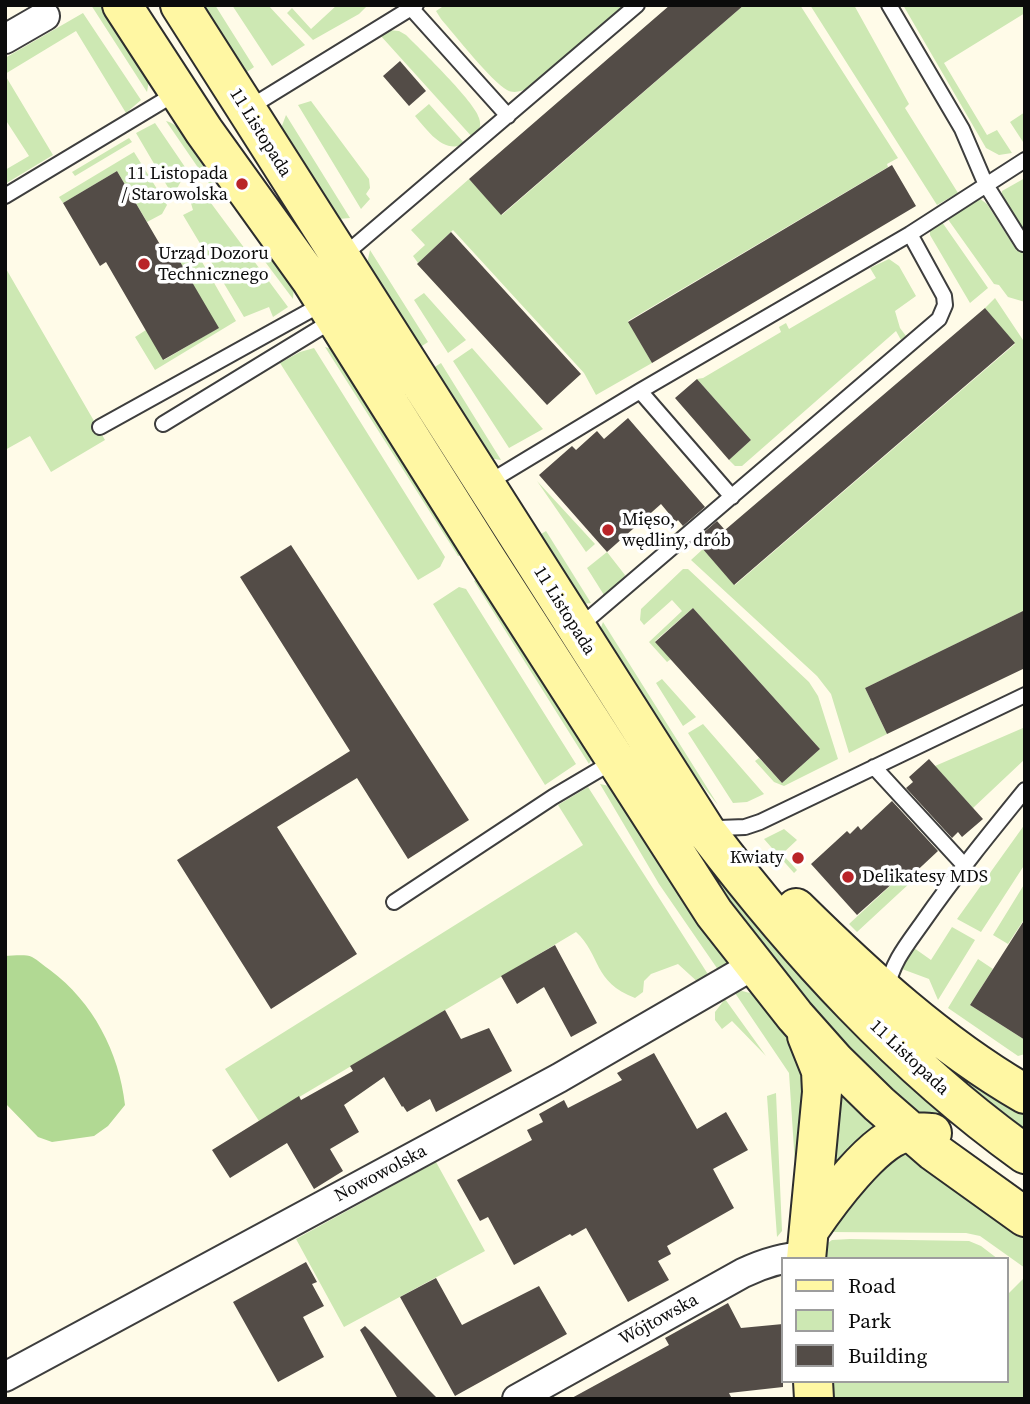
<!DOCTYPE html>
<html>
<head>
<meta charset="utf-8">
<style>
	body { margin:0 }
	#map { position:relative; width:1030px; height:1404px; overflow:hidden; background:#fffbe8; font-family:"Source Serif 4",serif }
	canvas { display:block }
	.frame { position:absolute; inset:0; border:7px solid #0b0b0b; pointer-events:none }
	.legend { position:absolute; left:781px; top:1257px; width:228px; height:126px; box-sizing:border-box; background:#fff; border:2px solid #9d9d9d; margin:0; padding:9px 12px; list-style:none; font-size:21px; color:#0b0b0b }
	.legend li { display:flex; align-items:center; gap:14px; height:35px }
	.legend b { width:35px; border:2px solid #9d9d9d }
</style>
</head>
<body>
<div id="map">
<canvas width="1030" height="1404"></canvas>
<div class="frame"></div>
<ul class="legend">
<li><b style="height:9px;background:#fff7a3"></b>Road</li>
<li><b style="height:19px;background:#cde8b3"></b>Park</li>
<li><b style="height:19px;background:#534c47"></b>Building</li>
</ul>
</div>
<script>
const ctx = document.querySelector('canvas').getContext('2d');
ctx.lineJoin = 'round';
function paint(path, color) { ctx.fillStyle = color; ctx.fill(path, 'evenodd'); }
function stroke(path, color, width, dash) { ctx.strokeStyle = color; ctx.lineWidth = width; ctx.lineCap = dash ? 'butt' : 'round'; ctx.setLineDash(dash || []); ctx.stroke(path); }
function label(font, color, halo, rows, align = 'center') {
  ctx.font = font + ' "Source Serif 4",serif'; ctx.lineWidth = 7; ctx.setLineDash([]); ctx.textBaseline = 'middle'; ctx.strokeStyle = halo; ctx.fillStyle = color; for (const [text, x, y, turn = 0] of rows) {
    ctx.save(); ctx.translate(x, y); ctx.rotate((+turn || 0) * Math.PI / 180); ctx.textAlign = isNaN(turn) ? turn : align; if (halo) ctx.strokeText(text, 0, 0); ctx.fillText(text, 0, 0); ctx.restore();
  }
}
paint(new Path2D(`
	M91,5H104L149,80L147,92Z
	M200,5H215L254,67L244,74Z
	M232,5H268L305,45L272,66Z
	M337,5H368L359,14L313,40L287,13L292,8L311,29Z
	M445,5H625L528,88C522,91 514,94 507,90C492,82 454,34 441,19L436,11Z
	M744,5H800L898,158L887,164L888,167L628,321L652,363L596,395L584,373L453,230L418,263L413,256L425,245L411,230L469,179L502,215Z
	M810,5H854L909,104L905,108L958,193L937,205Z
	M903,5H1025V13L944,63L987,135L997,130L1012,153L999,155L986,148Z
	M83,13L141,100L126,113L76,31L5,74V58Z
	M388,30L399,31L406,35C421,50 475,102 479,118C482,126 479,132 473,138L380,35Z
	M5,75L53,155L5,184V170L29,156L5,119Z
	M311,101L369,179L370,188L366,194L370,199L361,209L298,105Z
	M429,104L465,144C443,154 428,131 415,116Z
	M1025,112V145L1010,122Z
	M286,115L350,218L338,219L280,131Z
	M166,121C183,124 207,165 218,180L210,185Z
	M155,123L187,170L173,196L136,133Z
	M129,138L132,142L75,176L72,172Z
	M134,152L167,205L162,214L147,222L117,171L63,203L59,197Z
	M1025,178V235L1002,194V191Z
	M202,191L288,307L273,317L269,307L244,317L183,215L193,210L190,200Z
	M979,198L987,204L1017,251L1025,247V302L1008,297L999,285L994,284L947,218Z
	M942,222L988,288L970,303L930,235V231Z
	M172,248H194L236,321L155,370L135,337L146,330L164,360L218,328Z
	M269,248L294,286L293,299L260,255Z
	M370,250L428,342L416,350L367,264Z
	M889,259L899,266L916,296L895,311L900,328L906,336L901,340L896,331L742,466H735L729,460L751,440L697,379L703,378L781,332L779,327L786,323L789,329L876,278L870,268Z
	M5,267L105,440L51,472L30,436L5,450Z
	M424,293L466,340L448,353L414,300Z
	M995,298L1025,343V610L865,688L887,734L849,753L831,694L817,676L691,560L703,549L735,585L1015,344L985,308Z
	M325,347L332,349L466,554L458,556Z
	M314,348L445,557L440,567L418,580L280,363L300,352Z
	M472,348L543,429L509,448L453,361Z
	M441,363L501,460L488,458L430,370Z
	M537,481L595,544L586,552Z
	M546,531L591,603L583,604L533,539Z
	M607,552L625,575L622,581L604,595L587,568Z
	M683,569H688L809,682L818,696L838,759L784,786L774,782L755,761L759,758L782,783L820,749L693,608L655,641L671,659L667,662L649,642L682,611L672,600L644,625L640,620L641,609Z
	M481,577L592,758L589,764L474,581Z
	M459,587L466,589L576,764L545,785L433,604Z
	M603,622L718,805L654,725L599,633Z
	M578,663L733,897L809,983L949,1119L919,1116L867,1071L733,915Z
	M662,679L696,717L683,726L656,683Z
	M703,724L764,794L747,802L733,803L688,733Z
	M1023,728L1025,759L973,808L935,766Z
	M600,784L614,787L726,957L727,961L721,974L659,884Z
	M588,787L711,979L701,985L678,964L651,974L644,981L643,992L635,998C593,982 601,955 576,932L259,1121L225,1069L583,845L558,805Z
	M1025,824V864L981,932L957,919Z
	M784,829L797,840L782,854L797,870L794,873L764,839Z
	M903,874L911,882L857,932L849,924Z
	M1025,883V918L1008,944L993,935Z
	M952,927L975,940L938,1000L929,979L902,969L914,948L931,960Z
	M978,959L993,969L970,1005L1025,1040V1054L1018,1056L948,1008Z
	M855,982L1025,1111V1132L943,1064Z
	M742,991L758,995L792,1035L805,1063L797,1195L789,1073L735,993Z
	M725,999L766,1056L732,1021L722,1029L715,1020V1012Z
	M836,1084L879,1127L825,1190Z
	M776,1093L782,1231L777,1237L767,1096Z
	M903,1149L974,1204L1025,1239V1268L980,1236L966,1233L829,1232L841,1212Z
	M436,1162L485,1251L344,1327L296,1239Z
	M850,1239L969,1241L981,1246L998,1259H824L825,1245L832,1240Z
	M1025,1277V1399H829L828,1381H1007V1295Z`), '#cde8b3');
paint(new Path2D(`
	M5,956C13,956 25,954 32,957C38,960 44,966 50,970C93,1002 119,1052 125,1105L108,1126L94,1136L52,1142L38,1137L5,1103Z`), '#b1d993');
paint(new Path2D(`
	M670,5H744L501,215L469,179Z
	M400,61L426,91L409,106L383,76Z
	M892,165L916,206L652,363L628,322Z
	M117,171L165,253L172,248L219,328L163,360L106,262L100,266L63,203Z
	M451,232L581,374L547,405L417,264Z
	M985,308L1015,343L734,585L695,540L717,521L725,530Z
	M697,379L751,440L729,460L675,398Z
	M628,418L705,507L683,526L678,520L676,522L661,504L607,552L539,475L572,446L576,450L597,431L604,439Z
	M291,545L469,820L408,859L357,778L277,827L357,954L271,1009L177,860L350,751L240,577Z
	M693,608L820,749L782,783L655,642Z
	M1025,610V668L887,734L865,688Z
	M929,759L983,819L962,837L958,832L952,838L906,788L913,782L909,777Z
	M892,801L938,851L908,879L903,874L857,915L811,864L847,831L850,834L858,826L861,830Z
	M1025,919V1040L970,1005Z
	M555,945L597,1023L571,1037L544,987L517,1004L501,976Z
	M445,1010L461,1039L489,1028L512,1071L436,1112L430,1099L407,1112L403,1106L402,1107L384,1077L344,1105L359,1132L330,1149L343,1171L314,1189L287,1143L230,1178L212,1150L299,1096L301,1100L353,1071L350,1066Z
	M654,1053L697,1129L726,1112L748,1150L713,1169L734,1208L667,1246L671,1254L658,1261L669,1280L628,1302L586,1228L572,1236L570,1234L514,1265L488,1217L480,1221L457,1180L532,1140L527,1130L543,1122L539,1114L564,1100L568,1108L622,1080L617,1073Z
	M306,1262L317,1282L312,1284L324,1306L303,1317L324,1357L278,1382L233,1302Z
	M436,1278L462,1325L539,1286L567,1334L455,1396L400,1297Z
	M728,1303L741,1328L783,1324V1387L729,1393L732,1399H570L669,1345L665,1338Z
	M365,1326L438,1399H398L360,1330Z`), '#534c47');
const lane = new Path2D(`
	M889,5L962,129L986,185L1023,244
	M411,8L508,116
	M247,109L416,5
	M5,196L178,92
	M343,256L637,5
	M640,391L732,497
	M163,424L335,319
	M100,427L322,304
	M486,484L640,391L910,234L1025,160
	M579,627L939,319L945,305L944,296L910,234
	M874,767L964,865
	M719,828L745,827L760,822L1025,695
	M394,902L553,797L614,761
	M888,988C891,963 909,942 923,922C955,876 990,833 1025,790`);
const street = new Path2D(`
	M5,39L45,16
	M5,1377L559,1078L754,965
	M517,1399L743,1273C764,1263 783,1257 806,1256`);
const secondary = new Path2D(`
	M122,5L204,131L311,280L486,558L714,913L795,1016L835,1061L879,1104L933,1151L1025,1217
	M180,5L706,831C798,952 901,1065 1025,1154
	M796,908C865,976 940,1045 1025,1094
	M810,1229C827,1204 874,1139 905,1133C913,1131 923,1133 932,1133
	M806,1259L822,1092L821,1071L807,1036
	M813,1381L814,1399`);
stroke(lane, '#3e3e3e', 18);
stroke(street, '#3e3e3e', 32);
stroke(secondary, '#2d2d2d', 42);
stroke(lane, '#fff', 14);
stroke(street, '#fff', 28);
stroke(secondary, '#fff7a3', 38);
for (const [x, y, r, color] of [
	[242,184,7,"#b92428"],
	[144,264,7,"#b92428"],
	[608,530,7,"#b92428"],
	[798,858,7,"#b92428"],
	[848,877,7,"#b92428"]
]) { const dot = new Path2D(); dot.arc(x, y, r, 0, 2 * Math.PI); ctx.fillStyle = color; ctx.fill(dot); stroke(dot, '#fff', 2.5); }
label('18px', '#0b0b0b', '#fff', [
	["11 Listopada",260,133,58],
	["11 Listopada",564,611,58],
	["11 Listopada",909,1058,43],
	["Nowowolska",381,1174,-28],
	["Wójtowska",659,1320,-29]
]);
label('18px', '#0b0b0b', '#fff', [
	["11 Listopada",228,174,"right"],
	["/ Starowolska",228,195,"right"],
	["Urząd Dozoru",158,254],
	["Technicznego",158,275],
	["Mięso,",622,520],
	["wędliny, drób",622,541],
	["Kwiaty",784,858,"right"],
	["Delikatesy MDS",862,877]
], 'left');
</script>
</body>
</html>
